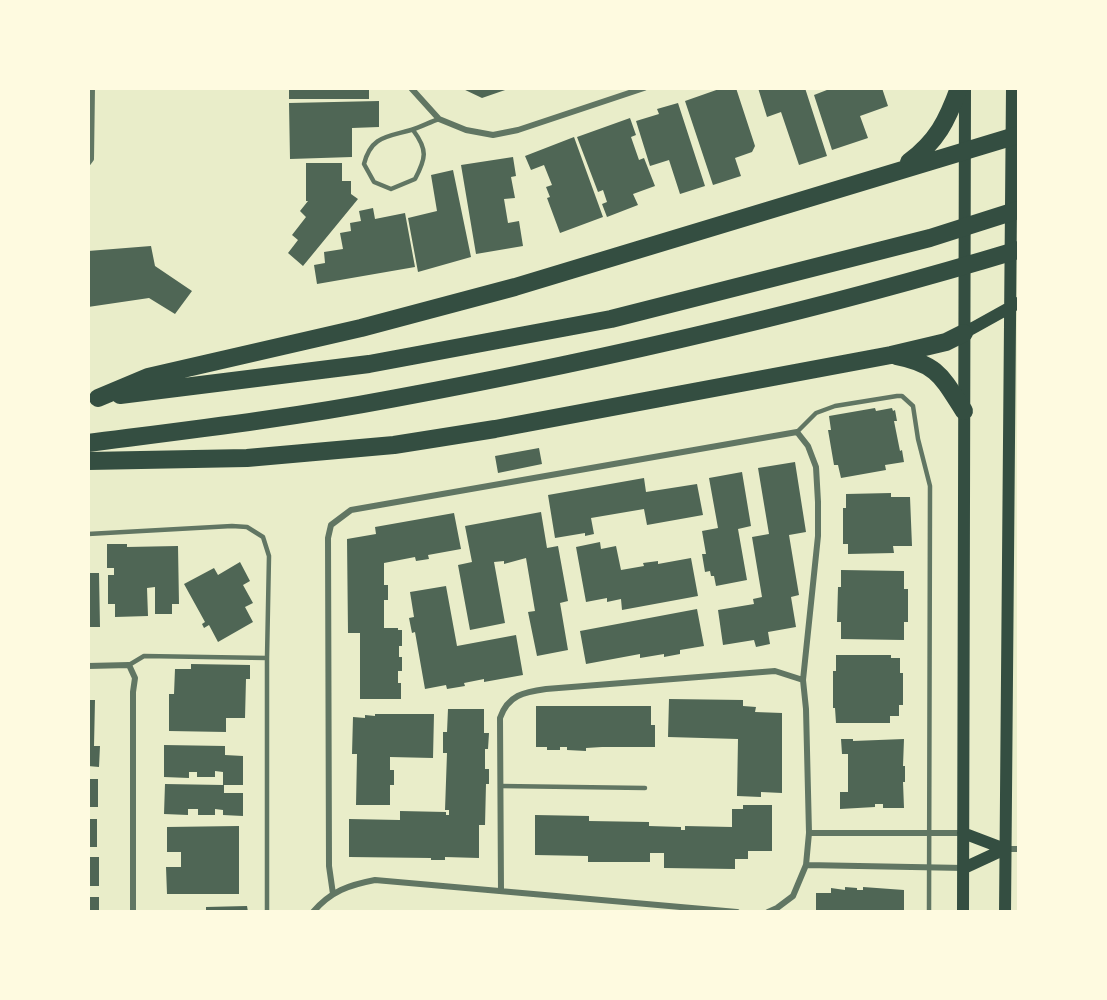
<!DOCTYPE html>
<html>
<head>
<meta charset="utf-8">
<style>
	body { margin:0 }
	#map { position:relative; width:1107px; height:1000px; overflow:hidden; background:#e9edc9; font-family:"Archivo Narrow",sans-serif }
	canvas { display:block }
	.frame { position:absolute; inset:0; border:90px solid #fefae0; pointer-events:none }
</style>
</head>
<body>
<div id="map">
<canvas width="1107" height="1000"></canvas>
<div class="frame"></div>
</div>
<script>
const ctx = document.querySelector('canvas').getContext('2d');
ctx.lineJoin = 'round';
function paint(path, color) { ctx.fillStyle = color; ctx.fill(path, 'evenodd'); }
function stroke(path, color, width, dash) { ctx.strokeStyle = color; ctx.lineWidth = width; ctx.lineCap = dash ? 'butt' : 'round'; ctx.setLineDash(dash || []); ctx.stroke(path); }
paint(new Path2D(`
	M289,88H369V99H289Z
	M461,88H508V89L482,98Z
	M722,88H736L755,146L752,152L735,158L741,176L713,185L685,101Z
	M758,88H805L827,156L799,165L781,112L767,117Z
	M832,88H882L888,106L860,116L868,138L832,150L814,95Z
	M379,101V127L352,128V157L290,159L289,103Z
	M678,103L705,186L680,194L669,160L650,166L636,121L659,114L657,109Z
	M630,118L636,135L631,137L639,160L644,158L655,186L633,194L638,205L607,217L602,204L607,202L603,190L598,192L577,137Z
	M574,137L603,217L560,233L547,198L550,197L546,187L552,185L544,165L531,170L525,156Z
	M513,157L516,176L511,177L515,198L504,199L508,223L519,221L523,246L476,254L461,165Z
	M306,163H342V181H351V194L358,199L303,266L288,253L298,240L292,235L306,217L300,211L308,201H306Z
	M453,170L471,257L418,272L408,218L437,211L431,175Z
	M373,208L375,219L405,213L415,267L317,284L314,265L325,263L324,252L343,249L340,233L351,231L350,223L361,221L359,211Z
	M151,246L155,266L192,291L175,314L149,298L88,307V251Z
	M875,408L876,411L892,408L893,411L895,410L897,421H894L900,451L902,450L904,462L885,465L886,470L841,478L838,465H834L828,430H831L829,416Z
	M539,448L542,464L498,473L495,456Z
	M795,462L806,532L789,535L799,595L791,597L796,627L768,632L770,644L756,647L754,640L723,645L718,610L754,604L753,599L762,597L752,537L769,534L758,468Z
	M742,472L751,526L738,529L747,580L716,586L714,576H711L710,571L705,572L702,554H706L702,531L718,528L709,478Z
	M644,478L646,492L697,484L703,515L647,525L644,509L591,518L594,534L585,536V533L555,538L548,495Z
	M891,493V497H910L912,546H893L894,553L848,554V544H843V508H846V494Z
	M541,512L547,548L558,546L568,601L560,603L568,650L537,656L528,612L535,611L526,558L504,564V561L494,562L505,623L470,630L458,565L472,562L465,526Z
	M454,513L461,549L428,555L429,559L416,561L415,557L384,563V585H388V600H384V628H398V630H402V646H399V657H402V671H398V683H401V699H360V633H348L347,539L376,534L375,527Z
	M600,542L601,549L616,546L621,570L644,566L643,563L658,561V564L691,558L698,596L622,610L621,599L607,602V598L586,602L576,547Z
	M107,544H127V547L178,546L179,604H172V614H155V587L147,588L148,616L115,617V604H108V575H114V568H107Z
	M240,562L250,581L243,585L253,603L245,607L253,622L218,642L209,625L204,628L202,624L205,622L184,584L214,568L218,575Z
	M841,570L904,571V589H908V622H904V640L841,639V622H837L838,587H841Z
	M88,573H99L100,627H88Z
	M446,586L457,646L516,635L523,675L484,682V679L464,683L465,686L447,689L446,685L425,689L415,632L412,633L409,618L414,617L410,592Z
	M697,609L704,646L680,650V654L664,657V654L640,658V654L586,664L580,631Z
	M836,655H891V658H900V673H903V705H899V716H890V723H836L835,708H833V671H836Z
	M191,664L250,665V679H246L245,718H226V732L169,731V694H174L175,669H191Z
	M669,699L743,700V706L756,707L755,712L782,713V793L761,792V797L737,796L738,739L668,737Z
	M88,700H95L94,746H100L99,767L88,766Z
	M536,706H651V725H655V747H602L586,748V751L567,750V747H560V750H547V747H536Z
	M448,709H484V733H489L488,749H485V769H489V784H486L485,825H479V858L445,857V860H431V858L349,857V819L400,820V811L446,812V815H449V810H445L447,753H443V732H447Z
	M375,714H434L433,758L390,757V770H394V785H390V805H356L357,754H352L353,717L365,718V715L375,716Z
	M841,739H853V741L904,739L903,766H905V782H903L904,808H883V804H875V807L840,809V792H848V754H842Z
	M164,745L225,746V755L243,756V785H224V793H243V816L223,815V810L215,809V815H198V809H188V815L164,814L165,784L223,785V772L215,771V777H197V772H189V778L164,777Z
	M88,779H98V807H88Z
	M743,805H772V851H748V859H735V869L664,868V853H650V862H588V856L535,855V815L589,816V821L649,822V826L681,827V830H685V826L732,827V809H743Z
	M88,819H97V847H88Z
	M239,826V894H167L166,867H181V852H167V827Z
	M88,857H99V886H88Z
	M845,887L857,888V890H863V887L904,890V912H816V893H831V888L845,890Z
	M88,897H99V912H88Z
	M247,906L248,912H206V907Z`), '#4f6655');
stroke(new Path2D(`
	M413,130C428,150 426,158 415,179L391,189L374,182L364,164C371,136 387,137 411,130C421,127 430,122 439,119
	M797,432L816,413L835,406L897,396H902L913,406L918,439L930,486L929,912
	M88,534L232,526L247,527L263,537L269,556L267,658V912
	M129,665L144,656L267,658
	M501,786L645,788`), '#617663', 4.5);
stroke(new Path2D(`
	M411,88L439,119L466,130L493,135L518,130L644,88
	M88,163L91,159L92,88
	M88,666L129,665L135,678L133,692V912
	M809,833H963
	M1005,849H1018
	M806,865L964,868
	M501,891L500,718C508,695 524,692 546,689L775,671L803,680
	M333,894L329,866L328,538L331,525L351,510L797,432L808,446L816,467L818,502V536L803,680L806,709L809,833L806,865L793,896L777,908L768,912
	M313,912C331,891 349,885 375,880L737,912`), '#617663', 6);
stroke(new Path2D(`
	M964,333L1018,303
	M963,833L1005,849
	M964,868L1005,849
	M963,912L965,88
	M1005,912L1012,88`), '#344e41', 12);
stroke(new Path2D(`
	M909,162C937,141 947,121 959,88
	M896,356C938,364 942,377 964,411
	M120,395L369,364L611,319L930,238L1018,210
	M98,398L148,377L361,328L515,287L1018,135
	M88,443C189,430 291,418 391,399C602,360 813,312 1018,250
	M88,461L247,458L394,445L495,429L891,355L946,342L964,333`), '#344e41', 18);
</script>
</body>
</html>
